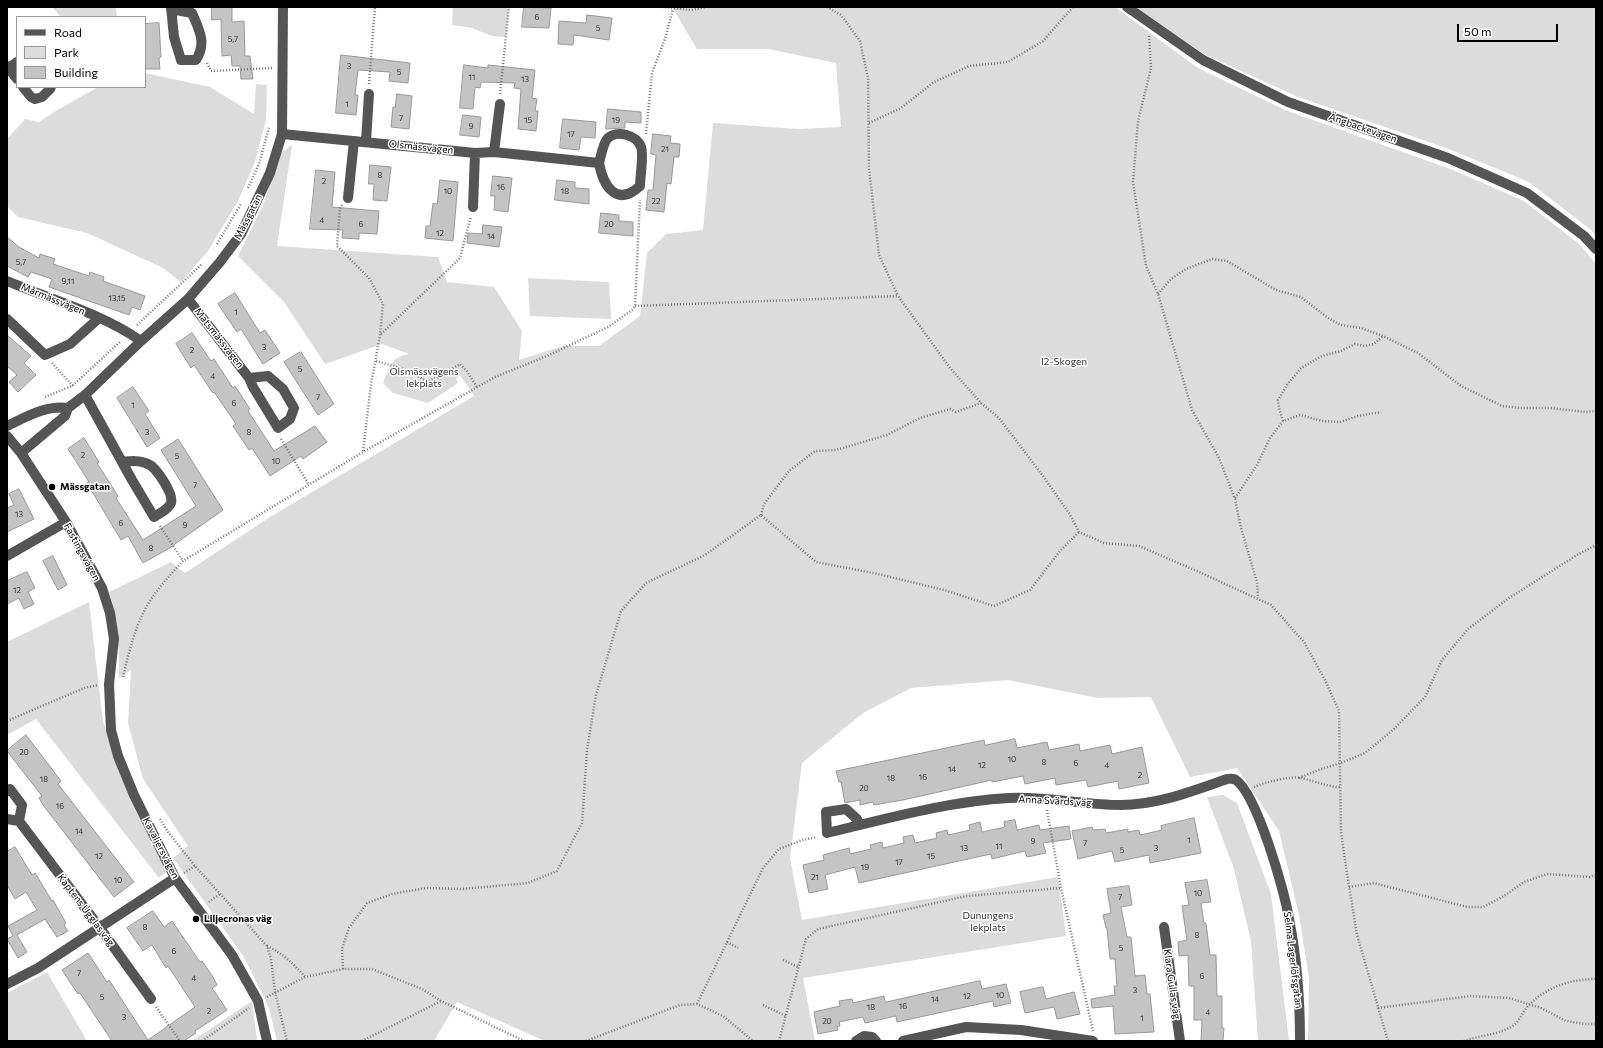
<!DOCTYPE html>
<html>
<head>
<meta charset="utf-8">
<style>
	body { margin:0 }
	#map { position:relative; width:1603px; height:1048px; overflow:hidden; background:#fff; font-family:Commissioner,sans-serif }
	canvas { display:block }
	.frame { position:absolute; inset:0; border:8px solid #000; pointer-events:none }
	.legend { position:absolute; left:16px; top:16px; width:130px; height:72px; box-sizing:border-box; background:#fff; border:1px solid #999; margin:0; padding:5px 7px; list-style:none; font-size:12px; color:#000 }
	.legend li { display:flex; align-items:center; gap:8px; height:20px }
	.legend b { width:20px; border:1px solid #999 }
	.scale { position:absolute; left:1457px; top:24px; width:101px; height:18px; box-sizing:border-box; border:2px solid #000; border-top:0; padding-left:5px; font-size:12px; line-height:14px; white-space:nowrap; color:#000; -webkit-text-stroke:3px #fff; paint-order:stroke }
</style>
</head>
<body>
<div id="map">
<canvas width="1603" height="1048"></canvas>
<div class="frame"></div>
<ul class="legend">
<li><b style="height:5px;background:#555"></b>Road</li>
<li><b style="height:11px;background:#dcdcdc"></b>Park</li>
<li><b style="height:11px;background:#c4c4c4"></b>Building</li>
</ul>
<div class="scale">50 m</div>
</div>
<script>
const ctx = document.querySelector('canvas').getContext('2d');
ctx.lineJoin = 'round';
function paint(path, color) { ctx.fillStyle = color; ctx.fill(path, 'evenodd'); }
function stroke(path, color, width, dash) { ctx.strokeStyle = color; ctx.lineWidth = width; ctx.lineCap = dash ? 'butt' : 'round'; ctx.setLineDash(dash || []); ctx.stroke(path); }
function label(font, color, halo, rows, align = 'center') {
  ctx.font = font + ' Commissioner,sans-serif'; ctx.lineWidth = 3; ctx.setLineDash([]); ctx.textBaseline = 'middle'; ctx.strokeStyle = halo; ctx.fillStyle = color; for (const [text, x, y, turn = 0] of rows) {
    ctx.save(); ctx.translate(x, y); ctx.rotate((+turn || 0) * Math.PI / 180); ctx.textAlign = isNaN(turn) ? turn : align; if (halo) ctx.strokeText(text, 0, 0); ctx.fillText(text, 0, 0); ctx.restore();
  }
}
paint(new Path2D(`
	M52,7H116L117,17H61Z
	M453,7H509L506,37L491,36L472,28L452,25Z
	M672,7H1115L1198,68L1285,110L1453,170L1524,201L1579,244L1596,264V1041H1308L1309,978L1299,915L1279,831L1237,768L1190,777L1151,697L1098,698L1008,680L911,688L863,713L802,763L790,858L802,920L1058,877L1066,936L803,978L815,1041H545L457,1002L434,1041H277L269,1008L244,957L173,858L188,846L143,779L128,723L131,670L119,678C119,648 119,621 109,592L171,562L185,573L270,517L474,396L460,375L456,379L458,383L428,403L393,393L383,383C389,368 391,357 409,354L382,344L325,364L284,302L238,256L263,205L281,153L292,145L277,246L438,257L447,282L494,287L522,331L519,360L563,346H599L640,316L647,253L666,234L703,230L713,123L798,129L841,127L836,63L768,49H697Z
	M1135,7H1596V236L1591,230L1529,182L1449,149L1298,97L1204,54Z
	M145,73L210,87L254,114L256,84L267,85L266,120L255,162L238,201L208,251L181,282L163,268L87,233L18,217L7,206V139L25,119L39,122L54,112L98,87H145Z
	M528,278L609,282L611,319L530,316Z
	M89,602L103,722L166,872L159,878L36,719L7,735V642Z
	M1223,795L1237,803L1271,894L1289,1041H1258L1251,941L1234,869L1207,797Z
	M47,972L87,1041H7V993Z
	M252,1001L257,1041H192Z`), '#dcdcdc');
const building = new Path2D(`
	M212,7H232V22L244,21L245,56H250L253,79H241L240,66H232L231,55L222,56L221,19L212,20Z
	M524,7L551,8L549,28L522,27Z
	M587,15L612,18L609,40L574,35L573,45L558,44L559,21L586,23Z
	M159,23L161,57L159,58L160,69H145V24Z
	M341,55L410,63L408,83L389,81L390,72L358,70L355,95H358L356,115L336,113Z
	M464,65L488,68V65L535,70L532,98L537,99L535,111H538L536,131L518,129L521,89L514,88L515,83L481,82L480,88L475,87L473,109L460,108Z
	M397,94L412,96L409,129L391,127L393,107H395Z
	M608,109L641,112V123L625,122V128L606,129Z
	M463,115L481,117L479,137L460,135Z
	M563,119L596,122L595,138L581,137L579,150L560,148Z
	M653,134L671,136L670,143L680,144L679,157H674L671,184L667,183L664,212L646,210L648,190H653L656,155L651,154Z
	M370,165L391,167L387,201L373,200L374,184H369Z
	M316,170L335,172L332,207L379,211L377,234L359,233V239L342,238L343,230L310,229Z
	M493,176L512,178L508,212L494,210L495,196H491Z
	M440,180L458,182L453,241L425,238L426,226H430L433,203L437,204Z
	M557,180L575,182V188L589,189V204L555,200Z
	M601,213L619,215V221L633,222V236L599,233Z
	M483,225L502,227L499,247L467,243L468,233L482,234Z
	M7,237L19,247L39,258L40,254L55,259L53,264L89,276L90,272L104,277L103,281L145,296L140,310L132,307L129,315L49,287L52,279L31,272L28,277L7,266Z
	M235,293L260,333L265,330L280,353L263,364L241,329L237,332L218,304Z
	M192,333L211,361L214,359L233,388L235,386L250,409L248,411L274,451L315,426L327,442L303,459L301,456L270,476L252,448L249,450L233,426L236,424L214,392L213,393L194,365L191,368L176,344Z
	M7,335L31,356L24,363L36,375L18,392L9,382L17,375L7,366Z
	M301,352L334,404L318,415L284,362Z
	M133,387L149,411L145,414L160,438L147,447L117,398Z
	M84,438L99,462L97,463L118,496L116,498L143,540L196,506L161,450L178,439L223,510L168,549L143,563L128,536L121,540L87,483L89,482L68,449Z
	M19,489L34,519L7,532V508L14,505L9,494Z
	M53,556L67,585L58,590L43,561Z
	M27,572L35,588L28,592L34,604L24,609L19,598L7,604V581Z
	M26,735L61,781L58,784L134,882L114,897L43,805L39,798L42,796L7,751Z
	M1015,739L1017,748L1047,742L1049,750L1079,744L1080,751L1110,745L1112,754L1142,747L1149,783L1119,789L1118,781L1088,787L1086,780L1056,785L1055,778L1025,784L1023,776L992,782V780L903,800L874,805L873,802L860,805V800L845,803L841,782H839L836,771L984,740L985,745Z
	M1194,818L1201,853L1150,863L1149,855L1115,862L1112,851L1078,859L1072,831L1092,827L1093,830L1105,829L1106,833L1128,829V832L1139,830L1140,835L1162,830L1161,826Z
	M1015,820L1017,830L1039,825L1040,830L1069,826L1071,839L1043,843L1046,853L1027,857L1025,851L992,859L991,854L859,883L855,867L825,875L828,889L809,893L803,865L824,860L823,855L849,848L850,854L871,849L870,845L882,842L883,848L904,843L903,837L913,835L915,843L937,838L936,833L947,830L948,835L970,830L969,825L980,822L982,832L1005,827L1004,822Z
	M15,847L32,875L35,873L52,901L53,900L66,923L64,925L68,931L57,937L45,919L17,935L27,952L18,958L7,939L13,936L8,926L37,910L26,892L15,899L7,885V852Z
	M1207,880L1211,902L1201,903L1204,923H1206L1210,955H1216L1217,996H1222V1028H1224L1223,1041H1201L1202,1020H1194V986H1189L1188,955L1179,956L1178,942L1187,940L1182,906L1189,905L1185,883Z
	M1129,886L1132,905L1121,907L1127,937H1131L1135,976L1145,975L1147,994H1150L1154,1032L1115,1034L1113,1006L1092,1008L1091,999L1115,995L1114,986H1117L1115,959H1110L1107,928H1106L1103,915L1111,913L1107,889Z
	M153,911L164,927L172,921L200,962L202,961L213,977L217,985L212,988L227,1010L195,1031L196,1033L184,1041H112L80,993L78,994L62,970L88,953L107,982L109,980L148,1040L195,1007L168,966L166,968L152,945L143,951L127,928Z
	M980,981L982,989L1006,984L1011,1003L994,1007L993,1001L897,1022L896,1016L865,1023L863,1017L839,1022L840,1026L837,1027L838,1030L818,1034L814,1012L840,1006L839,1001L852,999L853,1003L884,996L885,1002Z
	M1043,987L1046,999L1074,992L1080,1014L1057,1019L1054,1007L1025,1013L1020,992Z`);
paint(building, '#c4c4c4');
stroke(building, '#999', 1);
stroke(new Path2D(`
	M662,7L691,10L706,7
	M827,7L841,15L860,41L868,78L869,168L879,255L898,296
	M1149,36L1151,68L1138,121L1133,182L1146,266L1158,294L1192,410L1219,458L1235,499L1241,528L1257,582L1258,598
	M207,63L211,71L272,68
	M369,84L375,7
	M500,94L509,7
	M869,123L901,108L934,82L969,66L1008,62L1043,41L1073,7
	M646,134L652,73L665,39L673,9
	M248,188L259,164L269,127
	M342,205L340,208L337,246L369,278L383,304L380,335L371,384L363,452
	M217,244L241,204
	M1158,294L1171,279L1186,269L1212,259L1227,261L1276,290L1301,297L1328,318L1341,325L1361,328L1383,336L1418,353L1461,386L1502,406L1520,408H1550L1586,412L1596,411
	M635,306L898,296L950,368L981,403L999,418L1043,476L1069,513L1079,532L1104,543L1139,546L1199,572L1271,605L1304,642L1325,680L1339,711L1341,832L1346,867L1357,935L1388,1041
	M137,325L202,264
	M381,334L460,258L471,216
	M376,361L407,370L426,381L431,380L439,377L460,364L466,370L477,387
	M52,363L73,386
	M45,397L72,386L121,341
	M1283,421L1279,408L1278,400L1287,385L1301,368L1322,356L1341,351L1355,344L1365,346L1374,344L1383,336
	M281,439L309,485
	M1235,498L1257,465L1270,438L1283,421L1300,415L1322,421L1340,422L1358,416L1381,412
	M761,515L764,504L789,471L815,451L836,450L887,435L920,418L950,409L956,412L981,403
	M160,526L183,561
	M123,677C129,652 135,626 148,604C158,588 170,575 183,561L363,452L495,377L547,356L608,327L632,310L635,306L640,200
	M7,721L84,688L98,685
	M1299,778L1321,769L1341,763L1365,753L1394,729L1425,697L1442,660L1468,629L1509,598L1577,555L1596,545
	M1254,787C1265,782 1290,776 1301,778C1315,781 1327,787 1341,787
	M1047,810L1061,888L1093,1031
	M160,819L168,832L195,866L267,946L271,959L275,992L287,1041
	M184,873L195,866
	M1349,887L1374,883L1467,907H1483L1504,896L1524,882L1547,874L1590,877L1596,875
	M209,902L220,894
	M727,942L738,948
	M267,946C282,953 294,964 305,977
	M783,960L798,967
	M343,969L342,949L349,928L367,903L392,894L426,888L462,889L528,883L557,871L582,823L587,750L596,695L621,611L646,583L705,555L761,515L816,562L878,574L944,590L994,606L1030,590L1060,551L1079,532
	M267,997L305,977L343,969H372L422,989L441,1001L524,1041
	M697,1004L763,868L779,849L802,840L817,837
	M763,1005L786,1016
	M156,1007L180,1041
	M1378,1008L1470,996L1509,998L1541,1008L1566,1021L1585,1024H1596
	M202,1041L249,1008
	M362,1041L441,1001
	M586,1041L680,1005L697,1004L723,1016L753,1041
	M779,1041L806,939L818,929L967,896L1061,888
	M1464,1041C1480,1035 1500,1035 1514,1025C1521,1019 1524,1009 1531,1003C1549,986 1572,979 1596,979`), '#777', 2.5, [1, 2]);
stroke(new Path2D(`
	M171,7L174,37L181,60H196C207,42 199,30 192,13L171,9
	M1127,7L1203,60L1288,102L1448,158L1527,193L1584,236L1596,249
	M7,66L17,79
	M9,68L17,62
	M23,87L31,97L35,99L42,97L50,89L51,87
	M282,134L475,153L494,152L599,163C603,185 616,208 640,186C640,177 644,154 641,147C637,135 616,129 607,139C603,144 601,156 599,163
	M366,141L369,94
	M494,152L500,104
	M348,198L354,141
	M473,207L475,153
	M7,281C50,299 103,314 141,341
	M188,299L249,378L253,387L278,428L290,419L294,408L283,389L268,376L249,378
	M7,319L45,355L70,344L99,318
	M85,395L132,480L154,517C160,513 168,510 171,503C174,494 156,467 148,464C140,460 131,461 122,462
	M7,426C26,417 46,405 68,408
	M7,436L21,453L66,522L102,588L110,613L114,639L109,684L111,730L118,756L134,795L175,878L232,955L258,1001L267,1041
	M21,453L65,416L68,408L85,395L141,341L188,299L220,262L241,234L270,173L282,134L283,7
	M7,556L66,522
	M7,791L10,789L22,805L19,821
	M7,819L19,821L100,928L151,999
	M858,825L857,819L846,809L826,812L827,833C885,819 950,801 1009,798C1046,796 1084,805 1121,805C1158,805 1192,791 1227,779C1230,779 1233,778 1236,780C1257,795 1285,892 1289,919C1297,959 1300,1001 1300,1041
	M1164,927L1180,1041
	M7,984L38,968L175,878
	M856,1041L864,1036L872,1037L876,1041
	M903,1041L966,1027L1021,1030L1093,1041`), '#555', 10);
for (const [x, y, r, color] of [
	[52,487,4,"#000"],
	[196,919,4,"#000"]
]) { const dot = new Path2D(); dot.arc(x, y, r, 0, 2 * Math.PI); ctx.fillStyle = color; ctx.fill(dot); stroke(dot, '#fff', 1.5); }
label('8px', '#313131', null, [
	["6",537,17],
	["5",598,28],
	["5,7",233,39],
	["3",349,66],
	["5",399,72],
	["11",472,77],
	["13",525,79],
	["1",347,104],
	["7",401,118],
	["15",528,120],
	["19",616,120],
	["9",471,126],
	["17",571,134],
	["21",665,149],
	["8",380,175],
	["2",324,181],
	["16",501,187],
	["10",448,191],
	["18",565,191],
	["22",656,201],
	["4",322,220],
	["6",361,224],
	["20",609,224],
	["12",440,233],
	["14",491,236],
	["5,7",21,262],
	["9,11",68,281],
	["13,15",117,298],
	["1",236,312],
	["3",264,347],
	["2",192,350],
	["5",300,369],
	["4",213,376],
	["7",318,397],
	["6",234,403],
	["1",133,405],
	["3",147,432],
	["8",249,432],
	["2",83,455],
	["5",177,456],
	["10",276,461],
	["7",195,485],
	["13",19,514],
	["6",121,523],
	["9",185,525],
	["8",151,548],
	["12",17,590],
	["20",24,752],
	["10",1012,759],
	["8",1044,762],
	["6",1076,763],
	["12",982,765],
	["4",1107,765],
	["14",952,769],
	["2",1140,775],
	["16",923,777],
	["18",891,778],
	["18",44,779],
	["20",864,788],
	["16",60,806],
	["14",79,831],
	["1",1189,840],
	["9",1033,841],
	["7",1085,843],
	["11",999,846],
	["13",964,848],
	["3",1156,848],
	["5",1122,850],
	["12",99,856],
	["15",931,856],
	["17",899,862],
	["19",865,867],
	["21",815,877],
	["10",118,880],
	["10",1198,893],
	["7",1120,897],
	["8",145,927],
	["8",1197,935],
	["5",1121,948],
	["6",174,951],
	["7",79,973],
	["6",1202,976],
	["4",194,978],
	["3",1135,990],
	["10",1000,995],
	["12",967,996],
	["5",102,997],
	["14",935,999],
	["16",903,1006],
	["18",871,1007],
	["2",209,1011],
	["4",1208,1012],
	["3",124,1017],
	["1",1142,1018],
	["20",827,1021]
]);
label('10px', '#000', '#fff', [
	["Ängbackevägen",1363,128,19],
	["Olsmässvägen",421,147,6],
	["Mässgatan",248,217,-63],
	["Mårmässvägen",53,299,22],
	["Matsmässvägen",219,338,52],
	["Fastingsvägen",82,552,61],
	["Anna Svärds väg",1055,801,3],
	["Kavaljersvägen",161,848,63],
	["Kaptens Ugglas väg",86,910,53],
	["Selma Lagerlöfsgatan",1293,960,83],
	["Klara Gullas väg",1172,984,82]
]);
label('10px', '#333', '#fff', [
	["I2-Skogen",1064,362],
	["Olsmässvägens",424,372],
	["lekplats",424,384],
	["Dunungens",988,916],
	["lekplats",988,928]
]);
label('bold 10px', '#000', '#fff', [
	["Mässgatan",60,487],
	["Liljecronas väg",204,919]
], 'left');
</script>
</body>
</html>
